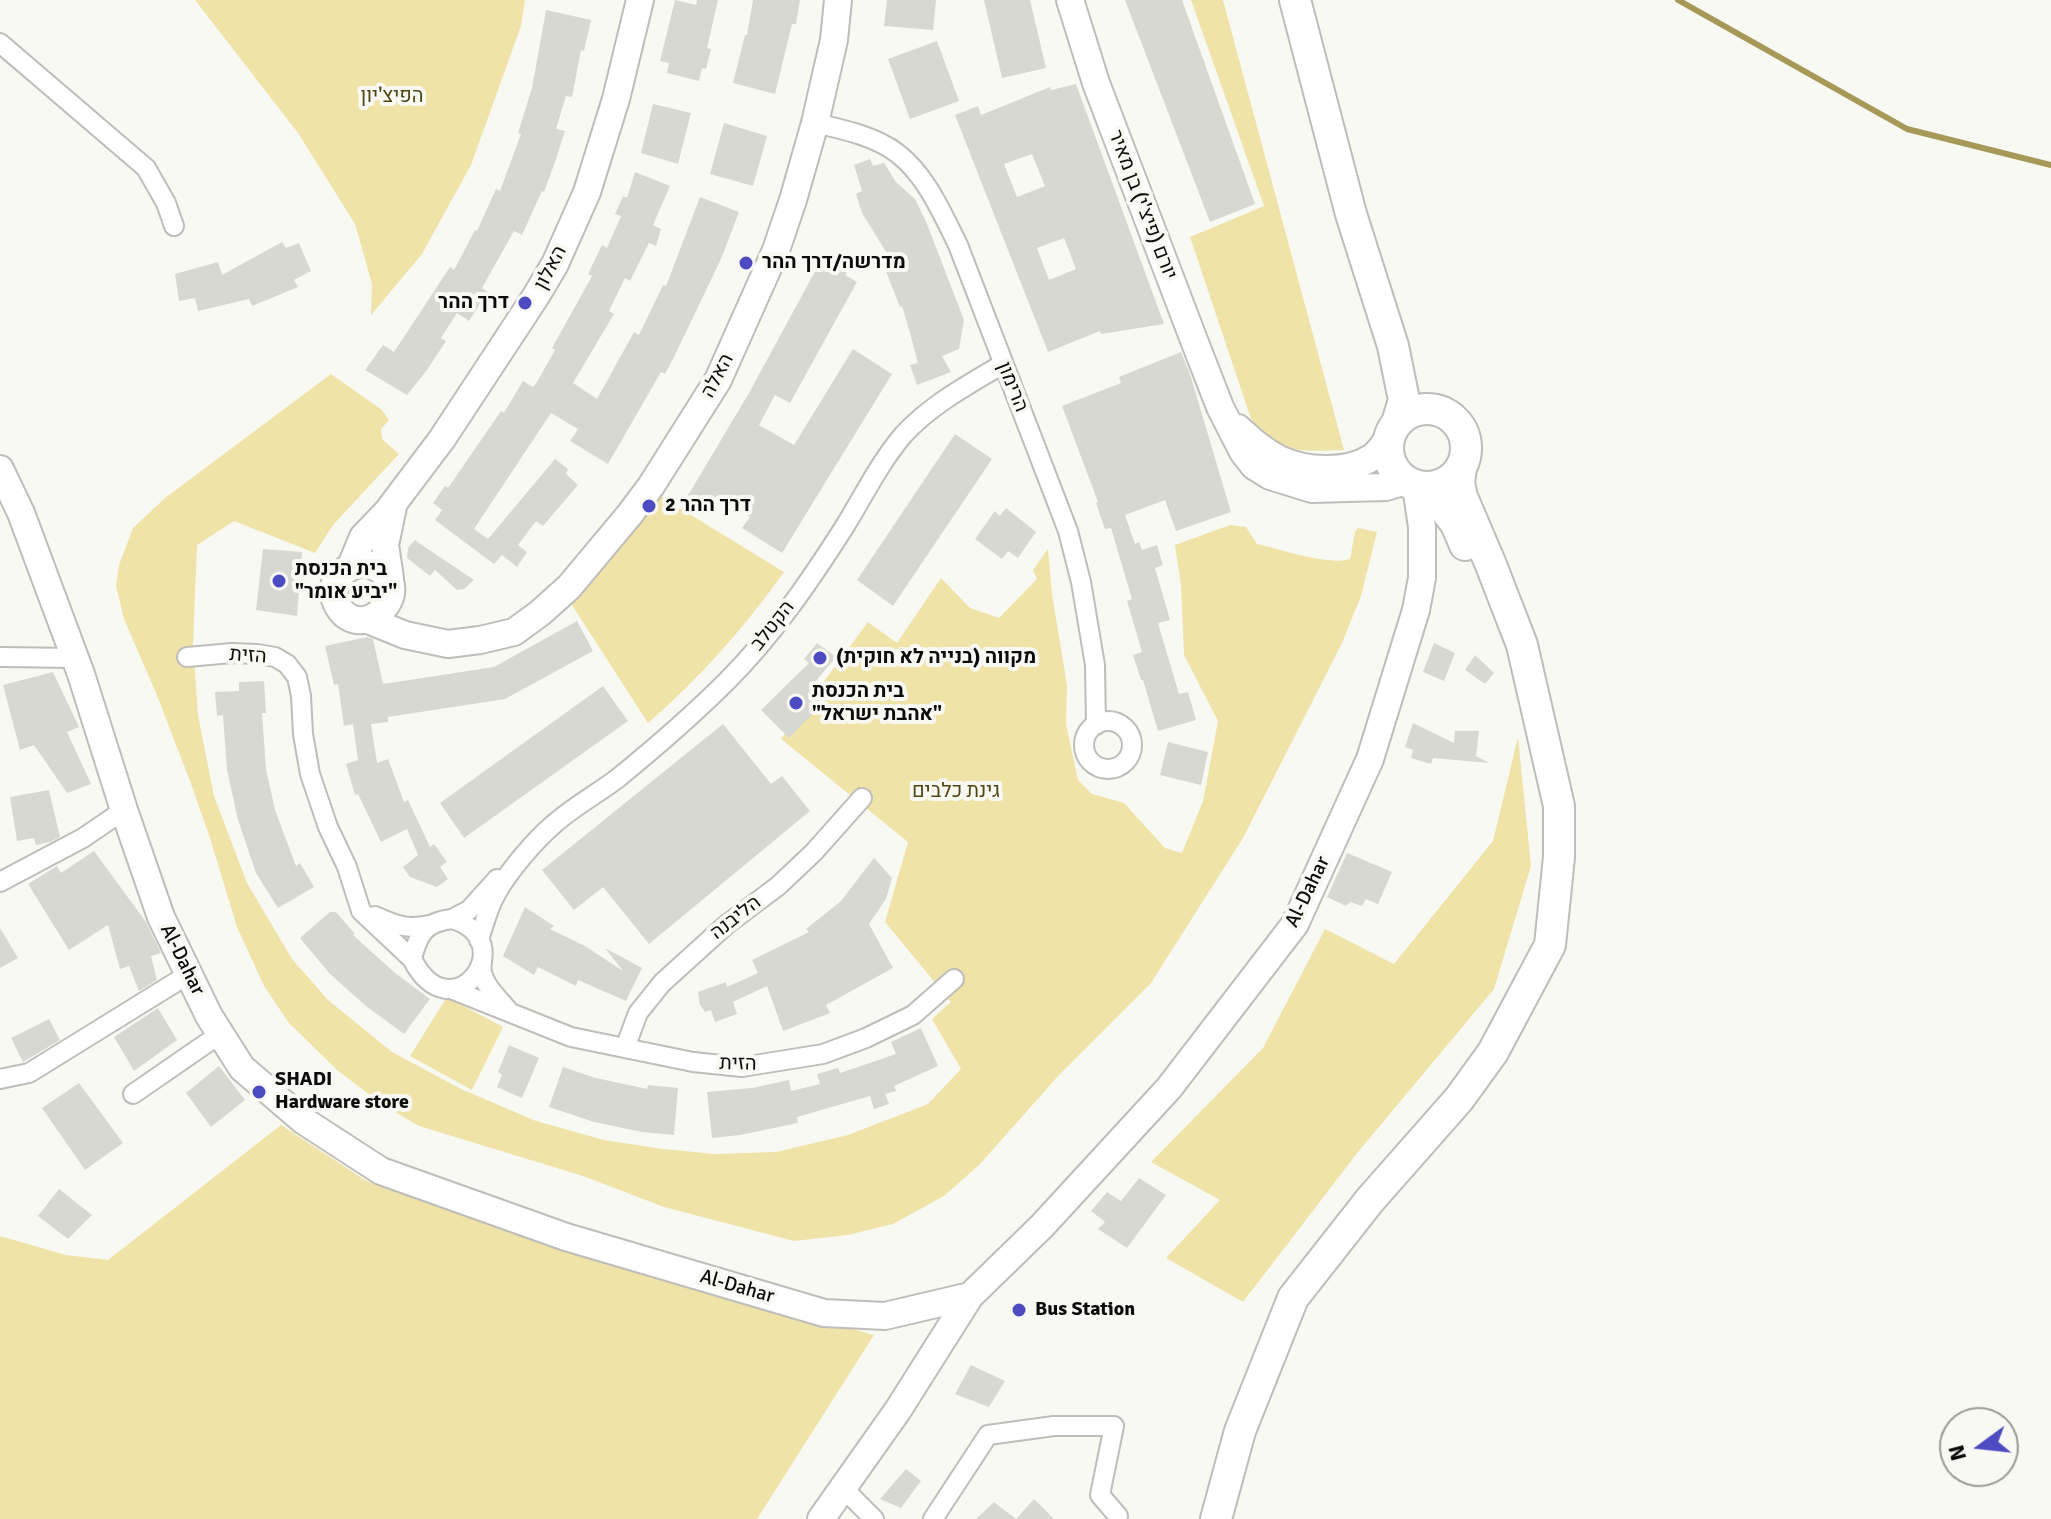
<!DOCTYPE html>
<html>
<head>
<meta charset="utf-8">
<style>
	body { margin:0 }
	#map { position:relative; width:2051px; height:1519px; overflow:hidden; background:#f9f9f4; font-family:Signika,sans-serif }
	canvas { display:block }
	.north { position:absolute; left:1939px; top:1407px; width:80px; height:80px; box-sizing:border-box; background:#f9f9f4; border:2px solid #9a9a96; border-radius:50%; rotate:255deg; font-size:22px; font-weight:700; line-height:32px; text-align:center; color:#0c0c0a }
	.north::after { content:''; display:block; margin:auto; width:28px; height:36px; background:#4d4bc2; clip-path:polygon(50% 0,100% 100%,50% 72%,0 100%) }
</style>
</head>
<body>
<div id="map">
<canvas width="2051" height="1519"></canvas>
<div class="north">N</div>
</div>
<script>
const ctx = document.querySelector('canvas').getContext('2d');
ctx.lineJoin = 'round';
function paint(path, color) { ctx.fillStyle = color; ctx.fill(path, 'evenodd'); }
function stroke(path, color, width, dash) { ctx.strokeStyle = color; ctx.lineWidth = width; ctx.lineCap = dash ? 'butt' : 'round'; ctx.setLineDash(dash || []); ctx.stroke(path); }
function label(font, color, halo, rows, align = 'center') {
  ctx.font = font + ' Signika,Heebo,sans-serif'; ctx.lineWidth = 8; ctx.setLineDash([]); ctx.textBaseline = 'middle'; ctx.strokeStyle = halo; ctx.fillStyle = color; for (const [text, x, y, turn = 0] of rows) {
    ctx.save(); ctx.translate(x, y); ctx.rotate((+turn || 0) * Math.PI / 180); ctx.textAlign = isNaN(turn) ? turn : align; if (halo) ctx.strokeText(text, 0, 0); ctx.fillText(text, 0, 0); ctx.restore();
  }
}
paint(new Path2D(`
	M195,0H525L521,26L471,165L422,254L371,315L372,284L355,224L298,133Z
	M1191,0H1223L1344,450C1317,451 1287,454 1264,437C1258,432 1254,423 1250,416L1190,237L1264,206Z
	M331,374L382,410L389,420L381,429L382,439L399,454L333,525L315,553L234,521L197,545L193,645L198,715L214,796L247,883L292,959L328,1000L392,1052L461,1089L536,1121L604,1140L663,1149L715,1154L776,1152L848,1135L928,1104L961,1069L932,1019L951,1002L885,922L908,842L781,739L868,622L897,643L941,578L970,608L999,618L1037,579L1033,570L1048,549L1052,594L1067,685L1066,724L1078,780L1092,794L1124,803L1165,848L1182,853L1203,801L1218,721L1184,655L1181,585L1175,545L1230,525L1246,527L1257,544C1279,549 1330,566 1350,559L1355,532L1358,528L1377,532L1361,596L1342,643L1243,838L1151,983L1059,1075L980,1164L944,1196L893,1224L848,1235L794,1241L664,1207L583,1176L419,1126L383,1105L337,1070L289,1023L264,986L237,927L210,838L190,781L156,693L124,619L116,586L119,565L133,528L165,498Z
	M660,496L784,572C744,628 700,678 648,723L570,602L612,558Z
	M1518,737L1531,866L1494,989L1358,1152L1243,1302L1166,1258L1220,1200L1151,1162L1263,1048L1325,929L1394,964L1493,841Z
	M447,997L503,1027L472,1090L410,1056Z
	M281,1125L365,1180L529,1239L874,1335L757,1519H0V1236L66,1255L108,1260Z`), '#efe3a8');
stroke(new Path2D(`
	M1678,0L1907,129L2051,165`), '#a69958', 6);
paint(new Path2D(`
	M675,0L696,5L697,0H718L707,48L711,49L706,69L702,68L699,81L667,73L669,63L660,61Z
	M753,0H800L796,24H792L775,94L733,83L745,35H747Z
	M887,0H936L933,30L884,26Z
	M984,0H1030L1046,68L1002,78Z
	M1125,0H1182L1255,204L1210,222Z
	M546,10L591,20L584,51L581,50L572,97L566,96L556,129L565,131L555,162L544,192L542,191L522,235L514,231L482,288L488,292L469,321L457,313L441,338L446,341L427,370L407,395L365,370L383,345L394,352L450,267L454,270L475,230L477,231L496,189L500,191L521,134L518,133L532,88Z
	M937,41L959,101L910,119L888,59Z
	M1076,84L1164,324L1101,334L1100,331L1048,352L955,115L978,106L981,115L1050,87L1051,90ZM1032,154L1045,186L1017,197L1004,164ZM1064,238L1076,269L1049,280L1037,248Z
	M653,104L691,113L678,164L641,153Z
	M724,123L767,136L753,186L710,174Z
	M870,159L873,166L884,163L896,182L915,199L927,224L964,320L959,349L942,356L951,372L917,385L910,365L918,363L910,333L902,306L900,307L884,266L893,263L862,213L856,194L862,191L854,165Z
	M635,172L670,186L653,225L661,229L656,246L649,243L630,281L625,278L609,311L614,314L573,383L597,399L634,332L639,335L663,285L666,286L700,197L739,212L721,259L674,357L665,374L661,372L608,464L570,441L578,429L551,413L474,529L488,539L555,459L568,469L566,474L578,485L543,526L536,521L518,545L527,552L517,567L502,555L494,564L435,520L442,510L433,503L445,486L448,488L501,411L504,413L523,381L533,387L537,382L555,350L552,348L592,276L588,274L602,245L607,248L621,216L615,214L623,196L627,198Z
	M282,242L286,248L299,243L311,271L294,280L298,287L252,306L249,299L198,311L195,298L179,301L175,274L218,262L222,275Z
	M825,253L849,267L845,275L857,282L790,403L775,395L759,425L794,445L853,349L892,374L782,553L742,528L750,517L716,496L708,509L687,497L749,393Z
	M1181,352L1190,374L1231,512L1176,531L1165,500L1125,515L1135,544L1139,542L1142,550L1157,545L1163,565L1155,568L1170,620L1158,623L1179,694L1188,692L1196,720L1158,731L1143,680H1141L1133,655L1142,652L1127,601L1132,599L1111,528L1105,529L1096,503L1098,502L1062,406L1121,383L1119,377Z
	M955,434L992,459L893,606L857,580Z
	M1006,508L1036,532L1018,558L1008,551L1002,559L975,539L995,511L1000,516Z
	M415,540L419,543L474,580L464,589L457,590L435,570L430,576L407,558L408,548Z
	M263,549L302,552L297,616L256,610Z
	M577,621L593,651L505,699L388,717V722L371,724L377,763L388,759L404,802L408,800L430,847L434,844L447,862L440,867L448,879L437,887L410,877L403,867L418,855L407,829L381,842L358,794L355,795L346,764L358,760L353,724L344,726L338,684L334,685L325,646L367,637L373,639L383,684L494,667Z
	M817,643L836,657L816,681L830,696L789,738L761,710L809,663L804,659Z
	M1434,643L1455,653L1444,681L1423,672Z
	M1475,655L1494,673L1485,684L1465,670Z
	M53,672L79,727L67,732L91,784L67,793L34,745L20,750L3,685Z
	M264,681L266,713H262L266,769L275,810L296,866L300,863L314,887L278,908L256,873L238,820L227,770L223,715L217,716L215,692L239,691V682Z
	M603,686L628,721L464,838L440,803Z
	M1413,723L1454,743L1455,731H1479L1476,756L1489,763L1433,758L1431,764L1411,758L1413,750L1405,747Z
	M723,724L771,784L782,776L810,811L649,944L603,887L574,910L542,870Z
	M1168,742L1208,752L1201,785L1160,775Z
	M49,790L60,837L50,842L36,845L34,838L17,841L10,797Z
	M94,851L146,922L161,953L151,956L157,980L139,991L129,966L120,969L108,925L69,950L28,884L57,866L61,873Z
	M1347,853L1392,872L1378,904L1366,899L1362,906L1350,902L1346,906L1327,897Z
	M874,858L892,878L886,899L869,924L893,968L826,1005L830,1013L783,1031L767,986L733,1002L737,1014L715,1022L711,1010L705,1012L700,1005L698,992L726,982L727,987L758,973L752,960L809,932L806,929L841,901Z
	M525,907L554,926L550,929L585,946L623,971L605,948L642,968L626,1001L578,980L576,986L538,967L534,975L503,956Z
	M330,912H336L355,934L353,935L395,973L430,999L404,1034L366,1006L330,974L300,938Z
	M0,928L18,958L0,968Z
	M158,1008L177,1040L134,1071L114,1037Z
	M49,1019L60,1040L23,1062L11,1038Z
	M921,1028L938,1066L894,1086L896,1091L885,1094L889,1104L874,1109L870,1096L797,1117L798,1123L740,1135L712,1138L707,1092L752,1088L789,1080L791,1091L820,1084L817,1074L838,1068L840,1073L896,1054L891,1042Z
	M509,1045L539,1058L522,1098L497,1087L502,1075L498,1072Z
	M219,1066L245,1100L211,1127L186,1093Z
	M563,1067L596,1078L647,1089L648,1085L678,1088L674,1135L642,1132L594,1122L549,1107Z
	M79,1083L123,1143L85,1170L42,1108Z
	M1139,1178L1166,1195L1127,1248L1098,1229L1105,1222L1091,1211L1107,1192L1121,1201Z
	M59,1189L92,1215L68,1239L38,1216Z
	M971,1365L1005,1381L989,1407L955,1394Z
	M906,1469L921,1481L901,1508L880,1499Z
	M1034,1499L1054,1519H976L994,1502L1016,1519Z`), '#d8d8d3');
const street = new Path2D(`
	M0,43L146,168L166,203L174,226
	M815,123C841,129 875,136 897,153C926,175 942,213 958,245L1068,531L1081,582L1095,665L1096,725
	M0,657L75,658
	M187,657L232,653L257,654L275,657L287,664L297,677L301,696L303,734L310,774L328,827L347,867L361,911L412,959
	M1084 745a24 24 0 1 1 48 0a24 24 0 1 1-48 0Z
	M0,882L83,838L124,810
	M375,916C395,925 407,930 429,925
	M452,919C524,941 452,1037 412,959C418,934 425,922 452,919Z
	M452,919L469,910L497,879
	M479,940C484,924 488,908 496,894C507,873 535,840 554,824C573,807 597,794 618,778C656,747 693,715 727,681C773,635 810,581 845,526C864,495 880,462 904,434C932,404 969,384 1003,364
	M482,962C478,980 497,997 508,1010
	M451,989L571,1037L693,1062L742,1067L823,1054L866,1038L913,1015L954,979
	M625,1048L638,1013L662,983L726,925L778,886L814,852L862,798
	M0,1079L29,1073L189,974
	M133,1094L220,1034
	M843,1488L874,1519
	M933,1519L988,1435L1054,1426H1114L1100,1495L1118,1516`);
const secondary = new Path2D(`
	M1070,0L1096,83L1192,335L1220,407L1243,452L1254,466L1270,476L1312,489L1386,487L1406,481
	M1238,428C1251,440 1263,451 1279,459C1305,471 1346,474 1371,458C1378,454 1383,445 1388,439
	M0,469L21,513L81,674L124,810L161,917L209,1016L242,1068L304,1121L381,1171L566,1237L824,1313L885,1316L970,1296L1042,1226L1169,1088L1295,924L1370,759L1416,610L1422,578V527L1416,486
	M364,563C428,580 363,650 338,606C325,583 342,567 364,563Z
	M351,566L363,537L387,512L442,439L536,296L555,264L587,192L616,99L640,0
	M390,578L385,545L393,507
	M368,620L405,635L448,644L480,640L514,632L540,613L569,587L630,514L651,486L718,380L776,250L793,200L815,123L834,40L838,0
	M821,1519L898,1410L970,1296`);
const primary = new Path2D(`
	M1295,0L1351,214L1393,346L1404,400L1397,423
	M1388 448a39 39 0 1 1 78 0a39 39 0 1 1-78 0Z
	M1429,488L1456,524L1465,545
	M1216,1519L1240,1431L1293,1298L1370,1200L1459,1099L1493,1052L1550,945L1559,857V806L1522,645L1491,565L1462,497L1459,483L1461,468`);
stroke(street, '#bebdb9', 22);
stroke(secondary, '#bebdb9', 30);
stroke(primary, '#bebdb9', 34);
stroke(street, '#fff', 18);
stroke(secondary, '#fff', 26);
stroke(primary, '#fff', 30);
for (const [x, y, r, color] of [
	[746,263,8,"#4d4bc2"],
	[525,303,8,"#4d4bc2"],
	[649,506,8,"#4d4bc2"],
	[279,581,8,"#4d4bc2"],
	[820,658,8,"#4d4bc2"],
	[796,703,8,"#4d4bc2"],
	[259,1092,8,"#4d4bc2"],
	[1019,1310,8,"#4d4bc2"]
]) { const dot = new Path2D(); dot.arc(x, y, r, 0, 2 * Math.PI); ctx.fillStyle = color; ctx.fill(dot); stroke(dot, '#f9f9f4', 3); }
label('20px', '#504612', '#f9f9f4', [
	["הפיצ'יון",392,97],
	["גינת כלבים",956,792]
]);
label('20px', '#0c0c0a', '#f9f9f4', [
	["יורם (פיצ'י) בן מאיר",1142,205,69],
	["האלון",551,268,-62],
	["האלה",718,376,-62],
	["הרימון",1012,387,68],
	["הקטלב",773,626,-52],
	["הזית",248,656,4],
	["Al-Dahar",1308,892,-64],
	["הליבנה",736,918,-38],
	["Al-Dahar",182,960,64],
	["הזית",738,1064,1],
	["Al-Dahar",737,1287,16]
]);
label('bold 20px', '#0c0c0a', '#f9f9f4', [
	["מדרשה/דרך ההר",762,263],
	["דרך ההר",509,303,"right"],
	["דרך ההר 2",665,506],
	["בית הכנסת",295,570],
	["\"יביע אומר\"",295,593],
	["מקווה (בנייה לא חוקית)",836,658],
	["בית הכנסת",812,692],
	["\"אהבת ישראל\"",812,715],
	["SHADI",275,1080],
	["Hardware store",275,1103],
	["Bus Station",1035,1310]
], 'left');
</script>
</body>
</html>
